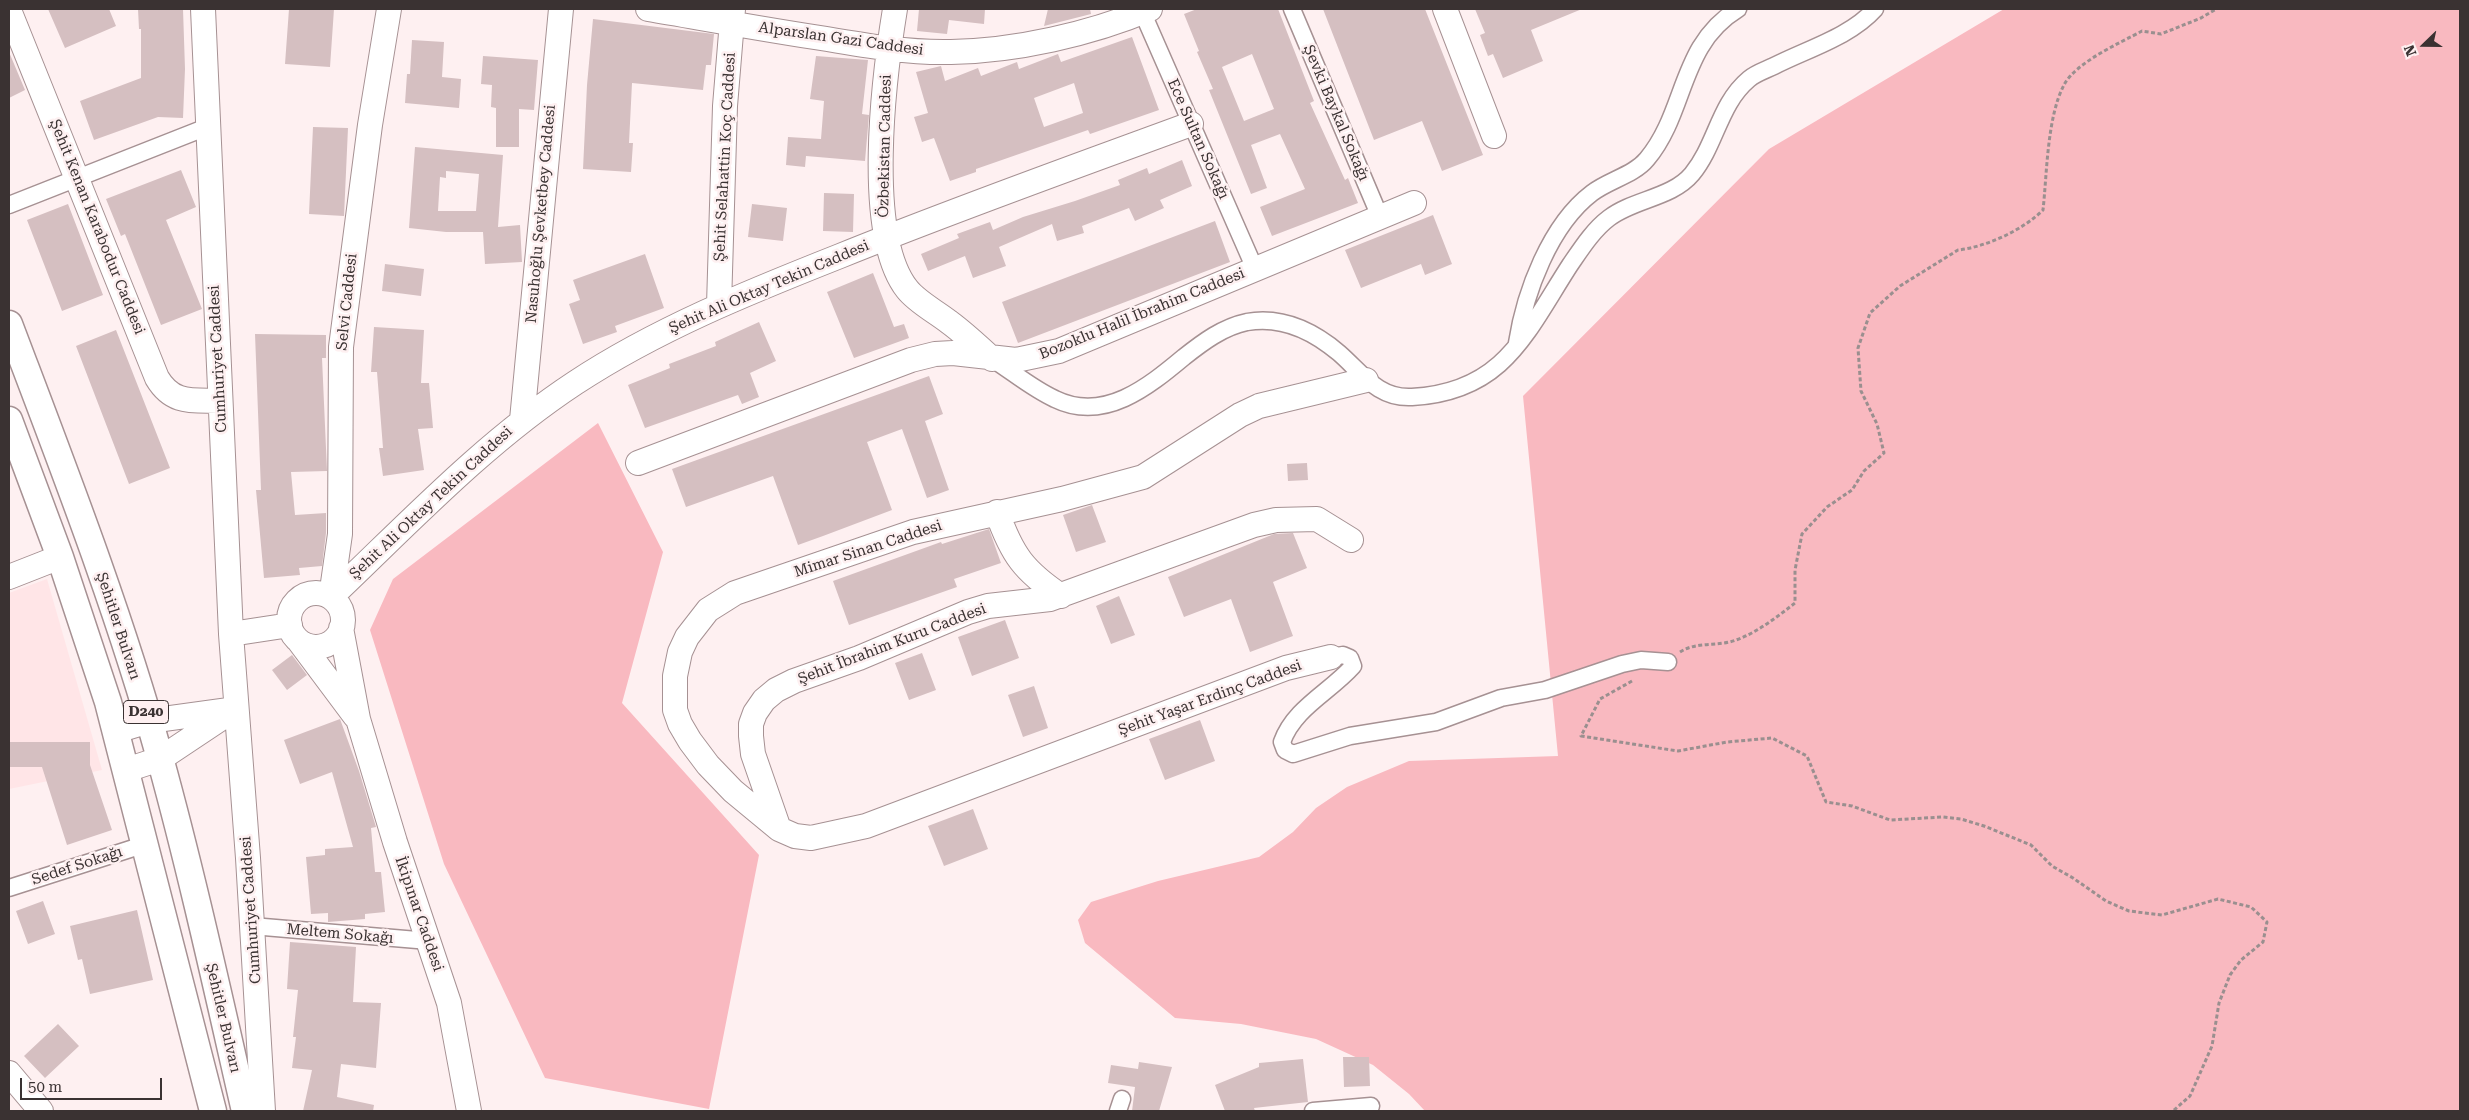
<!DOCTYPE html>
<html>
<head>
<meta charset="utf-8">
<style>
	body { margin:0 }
	#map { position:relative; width:2469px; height:1120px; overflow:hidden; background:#fef0f1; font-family:"Roboto Serif",serif }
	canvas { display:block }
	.frame { position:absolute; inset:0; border:10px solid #3a3232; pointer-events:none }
	.north { position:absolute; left:2399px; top:20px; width:50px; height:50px; -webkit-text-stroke:4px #fef0f1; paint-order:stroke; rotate:248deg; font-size:14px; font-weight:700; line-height:20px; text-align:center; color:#3a3232 }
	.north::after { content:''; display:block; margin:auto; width:18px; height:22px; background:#3a3232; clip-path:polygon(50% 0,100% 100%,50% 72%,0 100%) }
	.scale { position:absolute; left:20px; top:1078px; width:142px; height:22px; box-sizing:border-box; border:2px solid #3a3232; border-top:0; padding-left:6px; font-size:15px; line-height:18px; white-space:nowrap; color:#3a3232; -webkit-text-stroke:4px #fef0f1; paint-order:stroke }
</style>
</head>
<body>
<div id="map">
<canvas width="2469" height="1120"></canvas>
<div class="frame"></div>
<div class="north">N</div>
<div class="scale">50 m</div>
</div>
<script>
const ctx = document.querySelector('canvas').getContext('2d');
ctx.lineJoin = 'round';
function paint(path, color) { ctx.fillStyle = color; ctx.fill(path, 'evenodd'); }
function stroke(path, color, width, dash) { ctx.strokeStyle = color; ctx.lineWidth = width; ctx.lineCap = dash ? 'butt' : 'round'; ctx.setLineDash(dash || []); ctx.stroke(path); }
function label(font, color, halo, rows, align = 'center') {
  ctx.font = font + ' "Roboto Serif",serif'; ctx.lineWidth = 5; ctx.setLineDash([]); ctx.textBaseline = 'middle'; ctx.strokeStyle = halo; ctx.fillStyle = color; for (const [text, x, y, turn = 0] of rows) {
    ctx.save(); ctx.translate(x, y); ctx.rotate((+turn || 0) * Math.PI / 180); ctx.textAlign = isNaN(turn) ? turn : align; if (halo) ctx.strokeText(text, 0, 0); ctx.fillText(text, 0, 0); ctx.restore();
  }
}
paint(new Path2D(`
	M47,579L102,770L9,789V593Z`), '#ffe5e7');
paint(new Path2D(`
	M2004,9H2460V1111H1425L1409,1094L1373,1065L1316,1039L1241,1024L1175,1018L1085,943L1078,920L1091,902L1158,881L1259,857L1293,832L1316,808L1347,787L1409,761L1558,756L1523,396L1769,149Z
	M598,423L663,552L622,703L759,855L709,1109L545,1078L444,864L370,630L393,579Z`), '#f9b9c0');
paint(new Path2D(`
	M48,9H109L116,26L65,48Z
	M138,9H183L185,69L183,118L158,117L94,140L80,101L141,78V29H139Z
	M289,9H334L330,67L285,64Z
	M919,9H985L984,24L949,20L947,34L917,31Z
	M1048,9H1090L1091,14L1044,26Z
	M1197,9H1278L1314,101L1310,103L1345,180L1348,178L1358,203L1272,236L1260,207L1305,189L1280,134L1251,145L1267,188L1251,194L1209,90L1213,89L1197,52L1199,51L1184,14ZM1252,54L1274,109L1244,121L1222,67Z
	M1323,9H1425L1483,155L1442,171L1422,121L1374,140Z
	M1475,9H1582L1531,30L1543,61L1503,78L1493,54L1488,56L1480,35L1485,33Z
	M593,19L714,34L711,65H706L703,90L632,83L629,143H633L631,172L583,169L587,85Z
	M1132,37L1159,110L1090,134L1088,130L976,169V172L950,181L934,138L922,142L914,117L928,113L916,72L941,66L945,81L978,68L981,76L1017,62L1019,69L1058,54L1061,62ZM1074,83L1083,113L1044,127L1034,98Z
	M412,40L444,42L442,77L461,79L459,108L405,103L407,74H410Z
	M9,52L25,90L9,98Z
	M483,56L538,60L534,110L519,109V147H496V108L491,107L492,85L481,84Z
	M816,56L868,60L862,114L869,115L865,161L806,156L805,167L786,165L788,137L821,139L824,101L810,99Z
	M313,127L348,128L344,216L309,214Z
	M415,147L503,155L498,227L520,225L522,262L485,264L483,232H446L409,228ZM446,171L479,174L476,211H438L440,177L446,178Z
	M1182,160L1192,186L1160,200L1164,208L1135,221L1129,208L1082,226L1084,233L1057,241L1052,224L999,247L1006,266L973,278L965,256L928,271L921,254L959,238L957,234L990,222L993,230L1023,217L1075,201L1120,185L1118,180L1147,168L1149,174Z
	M181,170L196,207L166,220L202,309L161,325L125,234L121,236L106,199Z
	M824,193L854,194L853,232L823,231Z
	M68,204L103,295L62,311L27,220Z
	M752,204L787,208L783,241L748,237Z
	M1433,215L1452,264L1425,275L1421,264L1361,288L1345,250Z
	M1215,221L1230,262L1018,343L1002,302Z
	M645,254L664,308L615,326L617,332L583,344L569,304L580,300L573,280Z
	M385,264L424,269L421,296L382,291Z
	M873,273L894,327L904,324L909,338L854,358L827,292Z
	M759,322L776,361L750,373L759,397L742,404L738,395L645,428L628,385L670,368L669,364L716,346L715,342Z
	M374,327L424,330L421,383H429L433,428L418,429L424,470L383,476L379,448H383L377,372H371Z
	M116,330L170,468L129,484L76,346Z
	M255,334L326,335V358H322L327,471L291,472L295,515L326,513V533L322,566L299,568L300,575L264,578L256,490H261Z
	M929,376L943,414L925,421L949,490L927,498L902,429L867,442L892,510L823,536L798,545L773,476L686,507L672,469Z
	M1307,463L1308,480L1288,481L1287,464Z
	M1092,505L1106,542L1076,552L1063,515Z
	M989,529L1001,563L954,579L957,587L849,625L833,581L941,542L942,544Z
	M1293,533L1307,568L1273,582L1293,636L1250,652L1231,599L1184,617L1168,577L1274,534Z
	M1119,596L1135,635L1111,644L1096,606Z
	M1005,620L1019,658L972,676L958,637Z
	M922,653L936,690L909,700L895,663Z
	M292,655L307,675L287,690L272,670Z
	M1034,686L1048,728L1023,737L1008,695Z
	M340,719L359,771L376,827L371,828L375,872H381L385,912L365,914V919L328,922V913L311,914L306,857L325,855V849L353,847L332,772L300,784L284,740Z
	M1200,720L1215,761L1165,780L1149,739Z
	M9,742H90V765L112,830L67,845L42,767H9Z
	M973,809L988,849L944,866L928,826Z
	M43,901L55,934L28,944L16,911Z
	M137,910L153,980L90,994L82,959L78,960L70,926Z
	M290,942L356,947L353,1002L381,1003L376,1068L341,1064L337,1097L374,1105L373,1111H303L312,1070L292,1068L296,1037H293L298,990L287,989Z
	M58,1024L79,1046L45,1078L24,1056Z
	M1343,1057H1369L1370,1086L1344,1087Z
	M1303,1059L1308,1102L1254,1108L1255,1111H1225L1215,1085L1259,1067V1063Z
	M1139,1062L1172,1067L1159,1111H1132L1135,1087L1108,1083L1111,1065L1138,1069Z`), '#d5bfc1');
const street = new Path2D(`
	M1141,9L1255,269
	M1292,9L1380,217
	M9,205L207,127
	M1517,343C1525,292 1550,225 1592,193C1609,180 1634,175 1647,159C1687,111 1679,45 1738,9
	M994,360C1014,373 1033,389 1055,399C1104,423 1148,387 1184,357C1203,342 1223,327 1247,322C1281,316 1313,331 1339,353C1362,373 1378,399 1412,397C1504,392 1526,333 1570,265C1581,249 1593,230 1609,218C1634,199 1672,198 1692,174C1716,145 1719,104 1749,79C1756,73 1766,70 1774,66C1807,49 1850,37 1875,9
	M1331,657L1343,655L1350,658L1353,666C1330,692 1294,708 1282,742L1285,750L1293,754L1350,736L1436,722L1501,698L1545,690L1622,664L1641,660L1668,662
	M9,888L146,844
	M252,926L429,941
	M1118,1111L1122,1099
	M1313,1111L1371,1106`);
const secondary = new Path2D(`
	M203,9L231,634L248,858L263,1111
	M648,9C707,19 767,30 827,39C868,46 909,53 951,52C1015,51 1091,34 1150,9
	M895,9C884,76 864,234 907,289C917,302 935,311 949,322C964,333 978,346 992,359
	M1445,9L1494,136
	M9,10L157,378C173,405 193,400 220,401
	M719,305L725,106L733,9
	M522,420L561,9
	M638,463L911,360L935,354L953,353L1016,360L1059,351L1414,203
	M997,512C1012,555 1024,571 1061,596
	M9,577L60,557
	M289 620a27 27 0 1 1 54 0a27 27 0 1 1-54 0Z
	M331,597C409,523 484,443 575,383C657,329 749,292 840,256C956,209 1074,167 1191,124
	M331,597L340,534L341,347L370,125L389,9
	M341,628L358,719L395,842L449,1003L469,1111
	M231,634L290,625
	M299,641L355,716
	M1331,657L1286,668L866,826L811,838L795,836L779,829L733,791L708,765L690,741L680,724L675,710V676L680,652L687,637L708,610L735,593L913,532L1062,499L1143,477L1240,415L1259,406L1366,380
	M116,731L149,721L229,710
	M126,770L160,759L235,709
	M779,829L753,754L751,736V724L755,713L764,700L776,690L794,681L859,658L968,612L988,606L1050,599L1254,525L1276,520L1317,519L1351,540
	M9,1073L41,1111`);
const primary = new Path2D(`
	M9,324C63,467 119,610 160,758C192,874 218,993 245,1111
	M9,420L60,557L108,702L213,1111`);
stroke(street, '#a69193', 19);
stroke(secondary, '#a69193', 26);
stroke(primary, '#a69193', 29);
stroke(new Path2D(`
	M1680,652C1697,641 1718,647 1736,640C1758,632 1777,617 1795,603V570L1802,534L1827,507L1852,490L1864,471L1884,453L1877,424L1861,391L1858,348L1870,313L1900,286L1958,250C1986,247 2023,230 2043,210C2047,174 2047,117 2064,85C2076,62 2120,43 2142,31L2161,34L2201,18L2216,9
	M1632,681L1600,699L1581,736L1678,751L1727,742L1772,738L1807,756L1826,802L1852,806L1890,820L1943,817L1961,819L1984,826L2031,845L2052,866L2073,878L2106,901L2129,911L2162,915L2218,899L2251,907L2267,922L2263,942L2241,960L2230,975L2219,1003L2212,1046L2190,1096L2173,1111`), '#9a8f8f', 3, [4, 2.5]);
stroke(street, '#fff', 16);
stroke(secondary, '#fff', 24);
stroke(primary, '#fff', 26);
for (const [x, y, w] of [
	[146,712,45]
]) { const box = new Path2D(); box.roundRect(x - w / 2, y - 11.5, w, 23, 4); ctx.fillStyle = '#fef0f1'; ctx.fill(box); stroke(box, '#3a3232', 1); }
label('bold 14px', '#3a3232', null, [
	["D240",146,712]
]);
label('15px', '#3a3232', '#fef0f1', [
	["Alparslan Gazi Caddesi",841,39,8],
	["Şevki Baykal Sokağı",1336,113,67],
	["Ece Sultan Sokağı",1198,139,66],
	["Özbekistan Caddesi",885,146,-89],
	["Şehit Selahattin Koç Caddesi",725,157,-87],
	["Nasuhoğlu Şevketbey Caddesi",541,214,-85],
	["Şehit Kenan Karabodur Caddesi",97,227,68],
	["Şehit Ali Oktay Tekin Caddesi",769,287,-23],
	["Selvi Caddesi",347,302,-84],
	["Bozoklu Halil İbrahim Caddesi",1142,314,-22],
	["Cumhuriyet Caddesi",218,359,-93],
	["Şehit Ali Oktay Tekin Caddesi",431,503,-43],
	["Mimar Sinan Caddesi",868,549,-18],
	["Şehitler Bulvarı",118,626,72],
	["Şehit İbrahim Kuru Caddesi",892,644,-21],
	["Şehit Yaşar Erdinç Caddesi",1210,698,-20],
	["Sedef Sokağı",77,866,-18],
	["Cumhuriyet Caddesi",251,910,-94],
	["İkipınar Caddesi",419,914,71],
	["Meltem Sokağı",340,934,5],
	["Şehitler Bulvarı",223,1018,77]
]);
</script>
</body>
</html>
